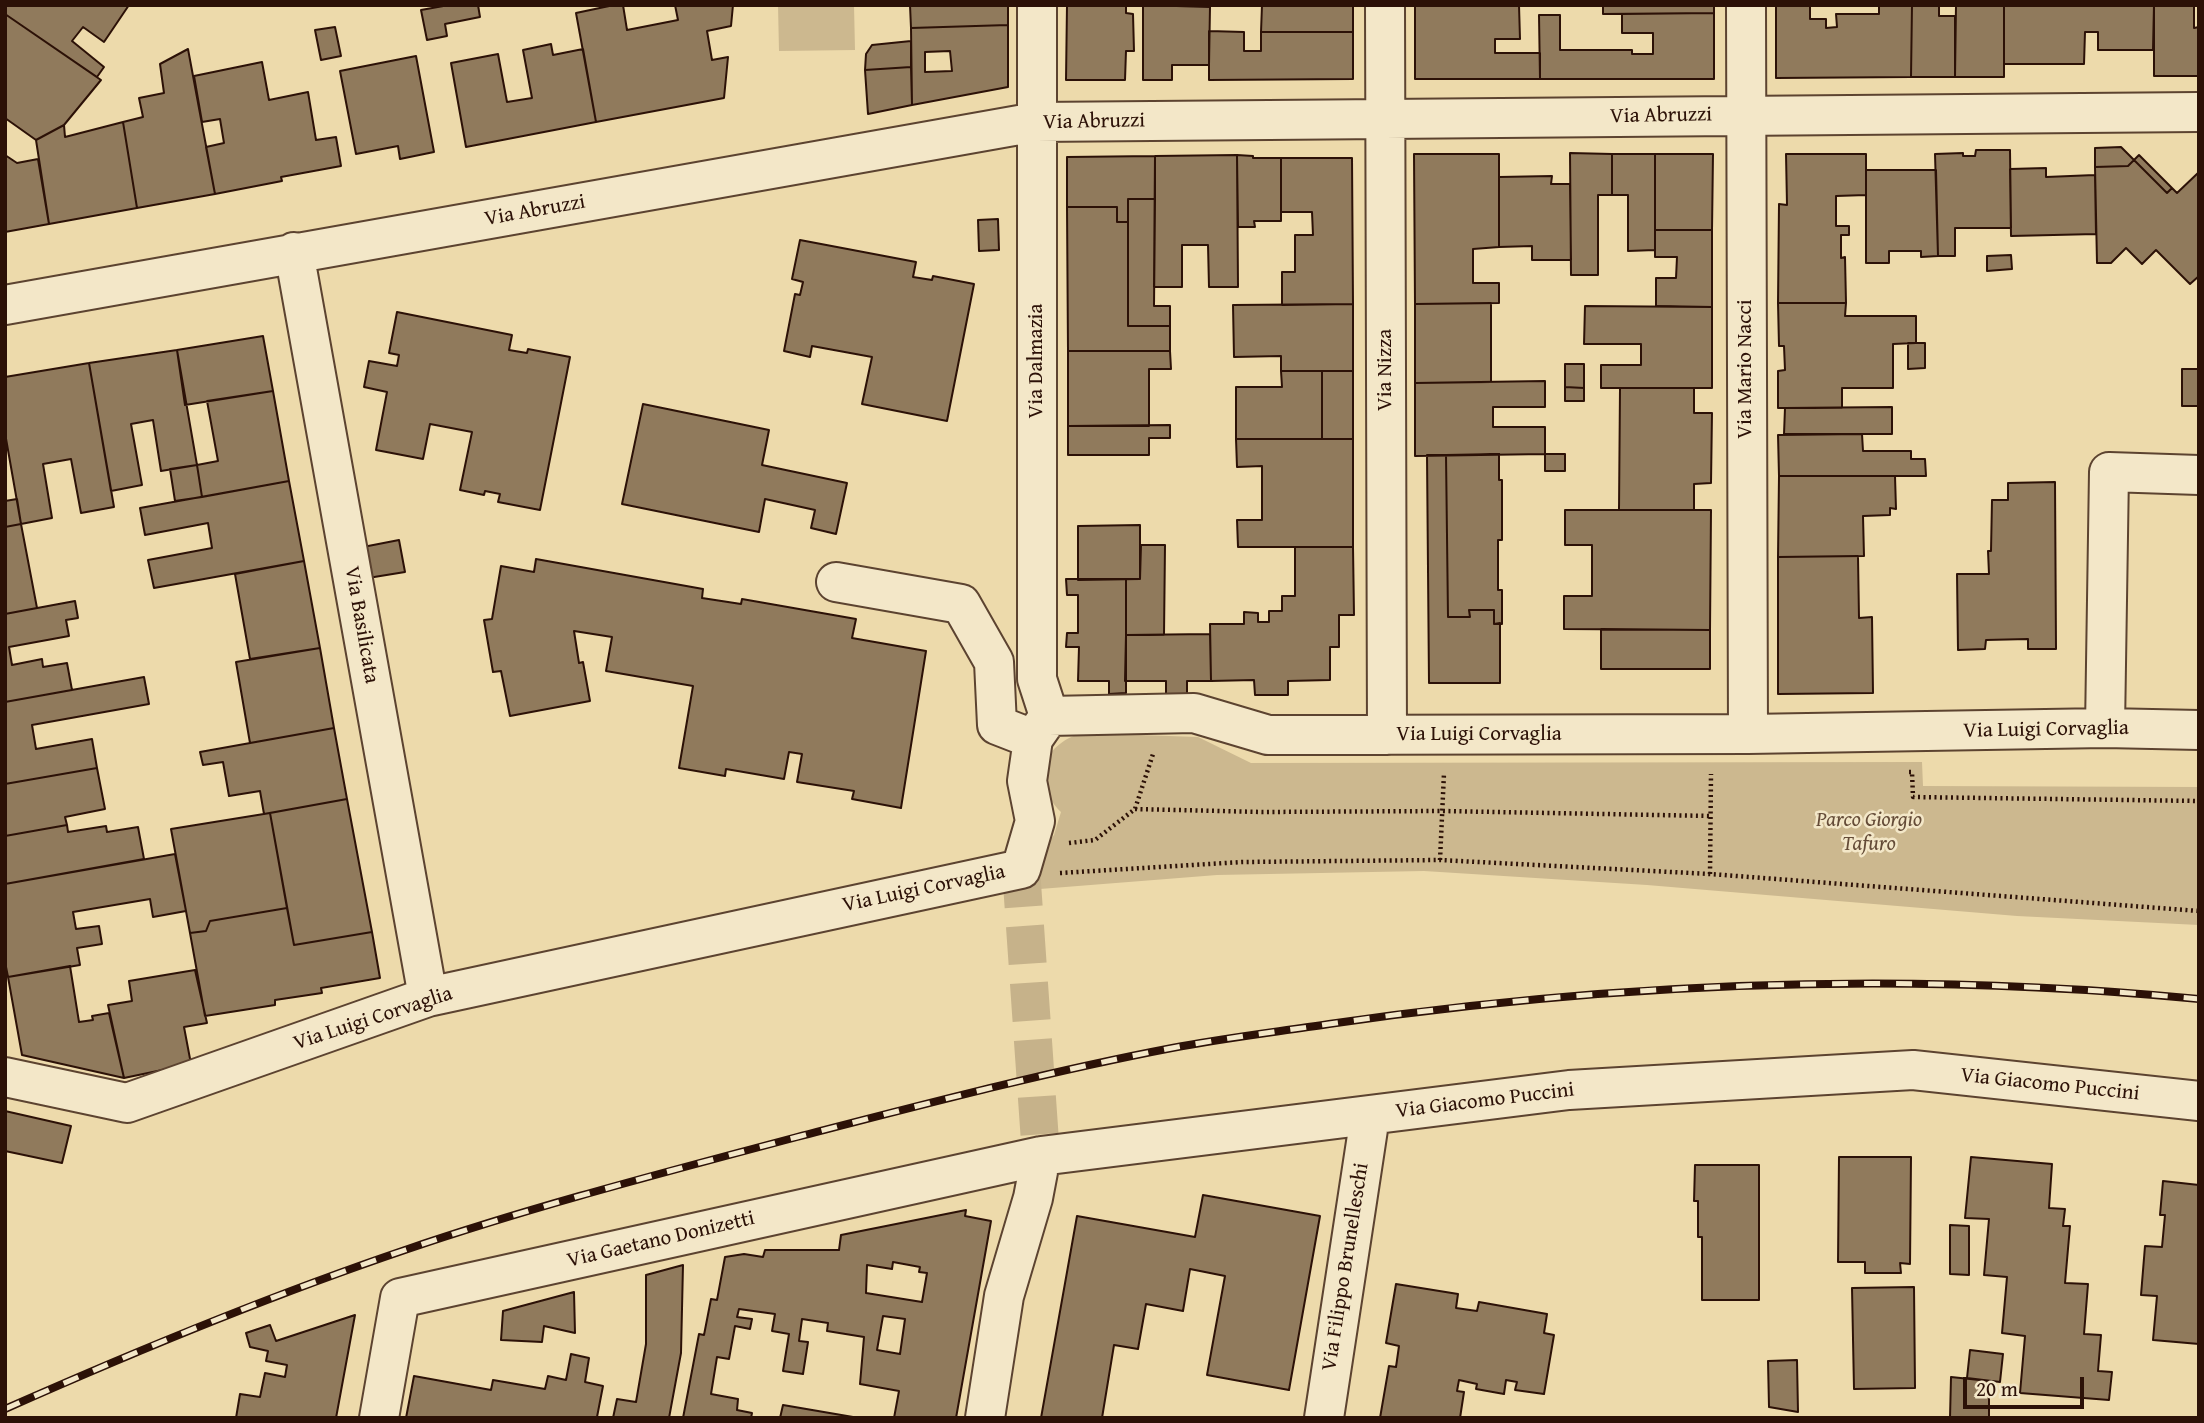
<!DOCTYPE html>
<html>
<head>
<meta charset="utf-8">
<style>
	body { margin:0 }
	#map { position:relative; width:2204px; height:1423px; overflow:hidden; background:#eddaab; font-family:"Gentium Book Plus",serif }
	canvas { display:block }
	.frame { position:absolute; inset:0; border:7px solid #2c1107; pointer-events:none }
	.scale { position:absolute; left:1963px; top:1377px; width:121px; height:32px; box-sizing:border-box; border:4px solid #2c1107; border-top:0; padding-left:9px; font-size:21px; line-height:24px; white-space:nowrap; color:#2c1107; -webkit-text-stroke:5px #f3e7c8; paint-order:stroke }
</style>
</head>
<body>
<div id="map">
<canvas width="2204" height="1423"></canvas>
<div class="frame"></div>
<div class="scale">20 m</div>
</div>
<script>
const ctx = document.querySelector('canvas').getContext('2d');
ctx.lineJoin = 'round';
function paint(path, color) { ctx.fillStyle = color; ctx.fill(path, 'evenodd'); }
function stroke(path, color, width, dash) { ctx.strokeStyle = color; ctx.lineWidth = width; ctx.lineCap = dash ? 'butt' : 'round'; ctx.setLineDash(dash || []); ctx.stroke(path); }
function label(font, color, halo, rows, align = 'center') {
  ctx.font = font + ' "Gentium Book Plus",serif'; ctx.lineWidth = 5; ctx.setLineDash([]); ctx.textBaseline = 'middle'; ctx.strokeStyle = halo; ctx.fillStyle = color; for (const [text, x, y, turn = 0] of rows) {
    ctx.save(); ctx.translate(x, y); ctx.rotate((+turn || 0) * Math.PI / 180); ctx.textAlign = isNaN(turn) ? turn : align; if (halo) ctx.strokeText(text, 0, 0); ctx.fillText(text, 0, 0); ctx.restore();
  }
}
paint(new Path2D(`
	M778,5H854L855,50L779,51Z
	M1082,733L1198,737L1251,763L1922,762L1923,786L2199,787V925L2017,916L1647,885L1424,871L1217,875L1040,889L1039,855L1054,835L1061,812C1031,782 1041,745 1082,733Z`), '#ccb88f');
const building = new Path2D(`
	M5,5H129L104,42L83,27L72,41L104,67L97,77L5,14Z
	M449,5H478L480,17L445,24L447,36L427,40L421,10Z
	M614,5H623L627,30L678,20L675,5H733L731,26L707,31L712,60L728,57L724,98L596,122L576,13Z
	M910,5H1008V25L911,28Z
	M1067,5H1126V13L1133,14L1134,51H1126L1125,80H1066Z
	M1143,5L1210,7L1209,65H1172V80H1143Z
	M1262,5H1353V32H1261Z
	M1415,5H1519L1520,39H1495V53H1540V79H1415Z
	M1603,5H1714V13L1603,14Z
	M1776,5H1810V19H1826V28L1837,27L1836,14H1879V5H1912L1911,77L1776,78Z
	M1912,5H1939V16H1955V77H1911Z
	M1956,5H2004V77H1955Z
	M2004,5H2154L2153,50H2098V32H2085L2084,64H2004Z
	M2154,5H2194V28L2199,27V76H2154Z
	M1714,13V79H1540L1539,15H1560V50H1632V54H1653V33H1622V14Z
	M5,14L101,80L64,125L36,140L5,118Z
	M1008,25V87L912,105L911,28ZM950,51L952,71L925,72V52Z
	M335,27L341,56L321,60L315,30Z
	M1209,31L1244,32V51H1261V32H1353V79L1209,80Z
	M911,41V67L865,70L866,54L872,45Z
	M551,44L553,55L583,49L596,122L466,147L451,63L498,54L507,102L532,98L523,50Z
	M188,49L215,194L137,208L123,122L143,117L139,98L164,93L160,64Z
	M416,56L434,152L400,159L398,146L356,154L340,71Z
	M262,62L269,100L308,92L316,140L336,137L341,166L281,177L282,181L215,194L206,147L224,143L220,119L202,122L194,76Z
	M911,67L912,105L868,114L865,70Z
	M123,122L137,208L49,224L36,140L64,125L65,137Z
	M2121,147L2134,160L2128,166L2095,167V148Z
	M1976,150H2010L2011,228H1955V256H1938L1935,154L1963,153V156H1975Z
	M1570,153L1612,154V195H1598V275H1571Z
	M1414,154H1499V247L1473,249V283H1499V303L1415,304Z
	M1612,154H1655V250L1628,251V195H1612Z
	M1655,154H1713L1712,230H1655Z
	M1786,154H1866V195L1836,196V226H1849V235H1841V258L1845,257L1846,303H1778L1779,204L1787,205Z
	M5,155L17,163L38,159L49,224L5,232Z
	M1237,155L1253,156V158H1281V221H1254L1255,227H1238Z
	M1237,155L1238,287H1209L1208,245H1182V287H1154L1155,156Z
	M2139,155L2172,188L2167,193L2134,160Z
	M1155,156V199H1128V222H1117V207H1067V157Z
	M1281,158H1352L1353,304L1282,305V272H1295V235H1313L1312,212H1281Z
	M2134,160L2167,193L2172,188L2177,193L2199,172V276L2190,284L2156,250L2142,264L2126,248L2111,263H2097L2095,167L2128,166Z
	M2046,168V177L2095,175L2096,234L2011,236L2010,169Z
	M1866,170H1936L1938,256L1921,257V251H1889V263H1866Z
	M1552,176L1551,184H1570L1571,260H1532V246L1499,247V177Z
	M1128,199H1155L1154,306H1170V326H1128Z
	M1067,207H1117V222H1128V326H1170V351H1068Z
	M998,219L999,250L979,251L978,220Z
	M1655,230H1712V307L1656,306V278H1676L1677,257H1655Z
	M800,240L916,262L913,277L932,280L933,276L974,284L947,421L862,404L872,357L812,346L810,357L784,351L795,294L800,295L803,282L792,279Z
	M2011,255L2012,269L1987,271V256Z
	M1491,303V382L1415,383V304Z
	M1778,303H1846L1845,316H1916V343L1893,344V388H1842V408H1778V371L1785,370L1784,346H1779Z
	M1353,304V371H1281V356L1234,357L1233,305Z
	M1585,306L1712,307V388H1601V365H1641V344H1584Z
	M397,312L512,335L509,350L527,353L528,349L570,357L540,510L498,502L500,494L485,491L484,495L460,490L472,432L430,424L423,459L376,450L387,392L364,387L369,361L397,366L399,355L389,353Z
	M263,336L273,391L185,405L177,350Z
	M1908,343H1925V368L1908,369Z
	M177,350L197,465L161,471L153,420L131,424L142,485L111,491L89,363Z
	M1068,351H1170L1171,369H1149V426H1068Z
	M89,363L114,507L81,513L71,459L43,464L52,518L21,524L5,433V377Z
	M1565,364H1584V388L1565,387Z
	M2182,369H2199V406H2182Z
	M1281,371H1322V439H1236V387H1282Z
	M1322,371H1353V439H1322Z
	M1545,381V407H1493V427H1545V454L1415,456V383Z
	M1565,387L1584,388V401H1565Z
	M1620,388H1694V413H1712L1711,483L1694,484V510H1619Z
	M273,391L289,481L202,497L197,465L218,461L207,401Z
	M643,404L769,430L762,465L847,483L836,534L811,528L815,510L765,499L759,532L622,504Z
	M1892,407V434H1784L1785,408Z
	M1170,425V438H1149V455H1068V426Z
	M1862,434L1863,451H1911V459H1925L1926,476H1779L1778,435Z
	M1236,439H1353V547H1238L1237,520H1262V466L1237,467Z
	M1499,454V480H1502V540H1498V590H1502V624H1494V610H1469L1470,617H1448L1446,455Z
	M1545,454H1565V471H1545Z
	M1427,455H1446L1448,617H1470L1469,610H1494V624L1500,623V683H1429Z
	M197,465L202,497L175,501L170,469Z
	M1779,476H1895L1896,509L1890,508V515L1863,516L1864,556L1778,557Z
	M289,481L304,561L154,588L148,560L212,548L208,523L145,535L140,508Z
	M2055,482L2056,649H2028V639L1986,640L1985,649L1958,650L1957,574H1989L1988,551H1991L1992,500H2008V483Z
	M17,499L21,524L5,527V501Z
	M1565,510H1711L1710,630L1564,629V596H1592V545H1565Z
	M21,524L37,608L5,614V527Z
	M1140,525V579L1078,580V526Z
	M399,540L405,572L368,578L363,547Z
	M1141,545H1165L1164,635H1126V579H1140Z
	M1295,547H1353L1354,615H1339V647H1330V680L1288,681V695H1255L1254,680L1211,681L1210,624H1244V612L1258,613V622H1269V611H1282V596H1295Z
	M1858,556L1859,618L1872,617L1873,693L1778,694V557Z
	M536,559L703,589L702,598L741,604L742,599L856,619L852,638L926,651L901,808L852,799L854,791L797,782L802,754L789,752L784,779L726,769L725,776L679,768L693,686L606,671L612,637L574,631L579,663L583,662L590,701L510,716L501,671L493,672L484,620L492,619L501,566L534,572Z
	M304,561L320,648L250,659L235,574Z
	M1066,579H1126V693L1109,694V681H1078L1079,647H1066L1067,633H1078V595H1067Z
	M75,601L78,618L66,620L69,636L9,647L12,665L42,659L43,667L67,663L72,690L5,702V614Z
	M1601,629L1710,630V669H1601Z
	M1210,634L1211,681H1187V694H1166V681H1125L1126,635Z
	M320,648L334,728L250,743L236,662Z
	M144,677L149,704L32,725L36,749L92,739L97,768L5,784V702Z
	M334,728L347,799L264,814L260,791L229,796L223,762L203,765L200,752Z
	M97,768L105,809L65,817L67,825L5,836V784Z
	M347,799L372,932L294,945L270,813Z
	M270,813L287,908L210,921L206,931L190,933L171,829Z
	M67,825L68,832L106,826L107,832L138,827L144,859L5,884V836Z
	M175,854L186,911L153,917L150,899L73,912L76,929L99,926L102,944L77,948L80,965L8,977L5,962V884Z
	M287,908L294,945L372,932L380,978L321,988L322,993L275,1000V1005L205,1016L190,933L206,931L210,921Z
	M70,966L79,1022L93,1020L92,1016L109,1013L124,1078L22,1055L8,977Z
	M195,970L207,1023L184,1027L191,1064L124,1078L108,1005L132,1001L129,981Z
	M5,1111L71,1126L62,1163L5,1151Z
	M1839,1157H1911L1910,1264L1900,1263L1901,1273H1865V1262H1838Z
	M1971,1157L2052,1164L2049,1208L2065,1209L2063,1226H2070L2065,1283L2088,1284L2084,1334L2101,1335L2098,1371L2112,1372L2109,1400L2020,1393L2025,1336L2002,1333L2007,1277L1984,1275L1989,1219L1965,1218Z
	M1695,1165H1759V1300H1702V1237H1698V1201H1694Z
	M2163,1181L2199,1185V1344L2153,1340L2157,1296L2141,1295L2145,1246L2162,1247L2165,1215H2160Z
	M1203,1195L1320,1216L1289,1390L1207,1375L1225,1276L1190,1269L1183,1311L1146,1304L1138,1349L1114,1345L1102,1418H1041L1077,1216L1195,1237Z
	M966,1210L965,1216L991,1221L956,1418H894L899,1391L860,1384L864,1337L827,1331L828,1323L802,1319L799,1341L808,1342L803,1374L783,1371L789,1334L772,1331L775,1314L739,1309L737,1317L752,1319L750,1329L735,1326L729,1359L717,1357L711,1394L738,1399L737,1410L752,1413L751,1418H683L699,1334L704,1335L711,1299L717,1300L725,1257L744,1254L763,1257L765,1250H839L841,1235ZM893,1262L920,1267L919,1272L927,1273L922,1302L866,1293L867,1265L892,1269ZM883,1316L905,1319L900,1354L877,1350Z
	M1950,1225L1969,1226V1275L1950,1274Z
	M683,1265L681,1353L669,1418H613L617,1399L636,1402L646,1344V1275Z
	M1396,1284L1458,1294L1456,1308L1477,1311L1479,1302L1547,1314L1544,1333L1554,1335L1544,1394L1515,1390L1517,1382L1506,1380L1504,1394L1476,1389L1477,1384L1459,1380L1457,1391L1464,1392L1460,1418H1380L1389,1366L1396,1367L1399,1346L1386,1343Z
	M1914,1287L1915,1388L1854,1389L1852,1288Z
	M574,1292L575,1333L544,1326L542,1342L501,1340L503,1311Z
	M355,1315L336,1418H236L240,1394L260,1397L265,1373L285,1377L287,1365L266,1361L268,1351L250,1347L246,1333L270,1325L276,1341Z
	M1970,1350L2003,1354L2000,1382L1967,1378Z
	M571,1354L589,1358L585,1382L603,1386L597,1417L601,1418H406L414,1376L491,1390L493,1380L545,1389L548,1376L566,1380Z
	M1797,1360L1798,1412L1769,1407L1768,1361Z
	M1951,1377L1989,1381V1418H1950Z
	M783,1405L853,1417V1418H780Z`);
paint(building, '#907a5c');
stroke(building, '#2c1107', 2);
stroke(new Path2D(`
	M1021,869L1041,1156`), '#c6b28a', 38, [38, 19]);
const minor = new Path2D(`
	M1037,5V679L1049,716
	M1385,5L1387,735
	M1746,5L1748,734
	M294,252L428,997
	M5,305L1036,122L2199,112
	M836,582L961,604L994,662L997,725L1033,739
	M1049,716L1194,713L1268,735L1748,734L2105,728L2199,730
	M2105,728L2109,472L2199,475
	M5,1077L127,1103L428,997L1021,869L1035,821L1027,781L1033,739L1049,716
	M379,1418L400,1298L1041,1156L1569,1090L1913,1070L2199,1101
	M985,1418L1004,1296L1033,1198L1041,1156
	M1324,1418L1370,1116`);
stroke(minor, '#5c4330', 42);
stroke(new Path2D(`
	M1909,772H1912L1913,797L2199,801
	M1135,809L1262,812L1442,811L1711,816
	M1069,843L1095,840L1135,809L1153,754
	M1440,860L1444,773
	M1060,873L1242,862L1440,860L1710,874L2199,911
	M1710,874L1711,774`), '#2c1107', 4.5, [2, 3.5]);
stroke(minor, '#f3e7c8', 38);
const rail = new Path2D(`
	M5,1409C136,1351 269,1296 405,1250C534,1206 666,1172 797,1137C921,1105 1046,1072 1172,1048C1224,1038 1276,1032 1329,1024C1616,982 1909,971 2199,999`);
stroke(rail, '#2c1107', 8);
stroke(rail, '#f3e7c8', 5, [16]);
label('21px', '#2c1107', '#f3e7c8', [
	["Via Abruzzi",1661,116,-1],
	["Via Abruzzi",1094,122,-1],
	["Via Abruzzi",535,211,-10],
	["Via Dalmazia",1037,361,-90],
	["Via Mario Nacci",1746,369,-90],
	["Via Nizza",1386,370,-90],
	["Via Basilicata",361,625,80],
	["Via Luigi Corvaglia",2046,730,-1],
	["Via Luigi Corvaglia",1479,735],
	["Via Luigi Corvaglia",924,889,-12],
	["Via Luigi Corvaglia",373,1019,-18],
	["Via Giacomo Puccini",2050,1085,6],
	["Via Giacomo Puccini",1485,1101,-7],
	["Via Gaetano Donizetti",661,1240,-13],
	["Via Filippo Brunelleschi",1346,1267,-81]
]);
label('italic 21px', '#644b37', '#f3e7c8', [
	["Parco Giorgio",1869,821],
	["Tafuro",1869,845]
]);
</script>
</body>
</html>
